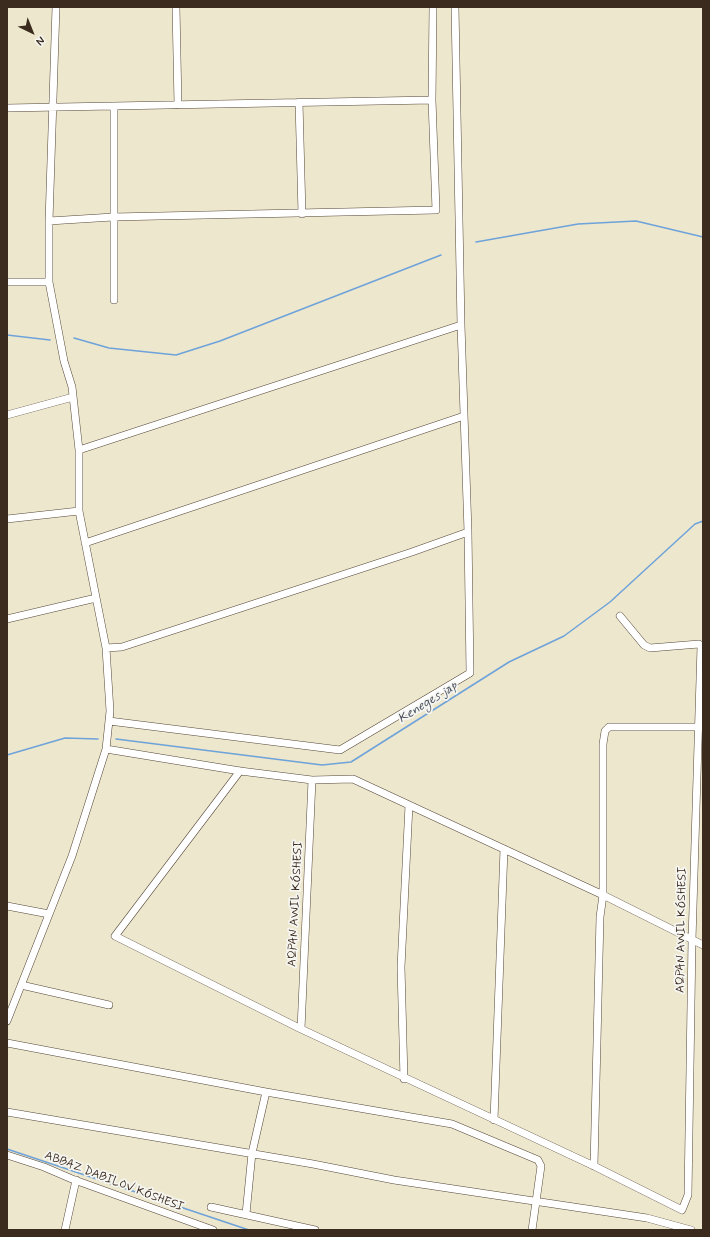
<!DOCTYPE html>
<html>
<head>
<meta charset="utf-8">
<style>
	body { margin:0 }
	#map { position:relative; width:710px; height:1237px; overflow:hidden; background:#ece7cd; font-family:Mynerve,sans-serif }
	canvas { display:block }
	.frame { position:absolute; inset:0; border:8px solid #3b2a1e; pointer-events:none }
	.north { position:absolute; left:12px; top:12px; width:40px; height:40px; -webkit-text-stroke:3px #f6f6f2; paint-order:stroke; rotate:137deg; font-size:11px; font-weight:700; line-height:16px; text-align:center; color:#3b2a1e }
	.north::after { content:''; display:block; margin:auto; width:14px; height:18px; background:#3b2a1e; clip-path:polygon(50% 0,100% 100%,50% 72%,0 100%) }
</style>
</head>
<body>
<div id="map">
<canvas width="710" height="1237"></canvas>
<div class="frame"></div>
<div class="north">N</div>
</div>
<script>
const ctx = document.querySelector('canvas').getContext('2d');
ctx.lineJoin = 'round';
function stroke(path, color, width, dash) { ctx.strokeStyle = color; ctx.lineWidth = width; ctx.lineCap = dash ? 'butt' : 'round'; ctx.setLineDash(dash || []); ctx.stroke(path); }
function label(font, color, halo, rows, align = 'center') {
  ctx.font = font + ' Mynerve,sans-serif'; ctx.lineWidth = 3.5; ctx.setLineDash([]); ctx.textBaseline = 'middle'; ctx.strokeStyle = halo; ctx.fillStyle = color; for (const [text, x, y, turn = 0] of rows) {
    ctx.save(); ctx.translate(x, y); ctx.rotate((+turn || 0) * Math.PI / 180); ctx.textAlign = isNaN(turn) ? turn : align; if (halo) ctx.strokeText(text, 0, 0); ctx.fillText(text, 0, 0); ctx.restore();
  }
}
stroke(new Path2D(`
	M476,242L578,224L636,221L703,237
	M7,335L50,340
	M74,338L109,348L176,355L220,341L441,255
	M116,739L322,765L351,762L509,662L564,636L610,602L695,524L703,521
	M7,755L65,738L98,739
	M7,1149L249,1230`), '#6ea2da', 1.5);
const minor = new Path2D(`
	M176,7L178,105
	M299,102L302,214
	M7,108L432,100
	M49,221L113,217L436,210L432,100L433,7
	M7,282H49
	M114,300V106
	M7,415L73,397
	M79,450L461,325
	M7,519L79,511
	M85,543L464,416
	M7,619L96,598
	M106,648L122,647L412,552L468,532
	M109,721L340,750L470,673L468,532L461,325L455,7
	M106,749L240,771L312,780L353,779L603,895L703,945
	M240,771L115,936L301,1029L594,1166L682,1210L688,1195L692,940L701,646L699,644L650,648L644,645L620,616
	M7,906L49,914
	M21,985L109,1005
	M7,1021L72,856L106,749L110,711L106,648L79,511V450L72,387L64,361L49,282V221L56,7
	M301,1029L312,780
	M7,1043L266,1092L452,1124L538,1160L541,1166L532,1230
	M404,1079L401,967L409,805
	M7,1112L313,1164L394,1180L647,1218L691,1230
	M494,1120L504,849
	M7,1155L44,1167L72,1179L213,1230
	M594,1166L600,917L603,895V744L605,731L609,727H703
	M211,1207L315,1230
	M246,1214L252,1153L266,1092
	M65,1230L76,1180`);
stroke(minor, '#564638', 8);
stroke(minor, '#fff', 7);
label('12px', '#3b2a1e', '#f6f6f2', [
	["AQPAN AWIL KÓSHESI",296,904,-87],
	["AQPAN AWIL KÓSHESI",682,930,-89],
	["ABBAZ DABILOV KÓSHESI",114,1182,21]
]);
label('italic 13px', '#4d5460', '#f6f6f2', [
	["Keneges jap",428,703,-32]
]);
</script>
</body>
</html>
